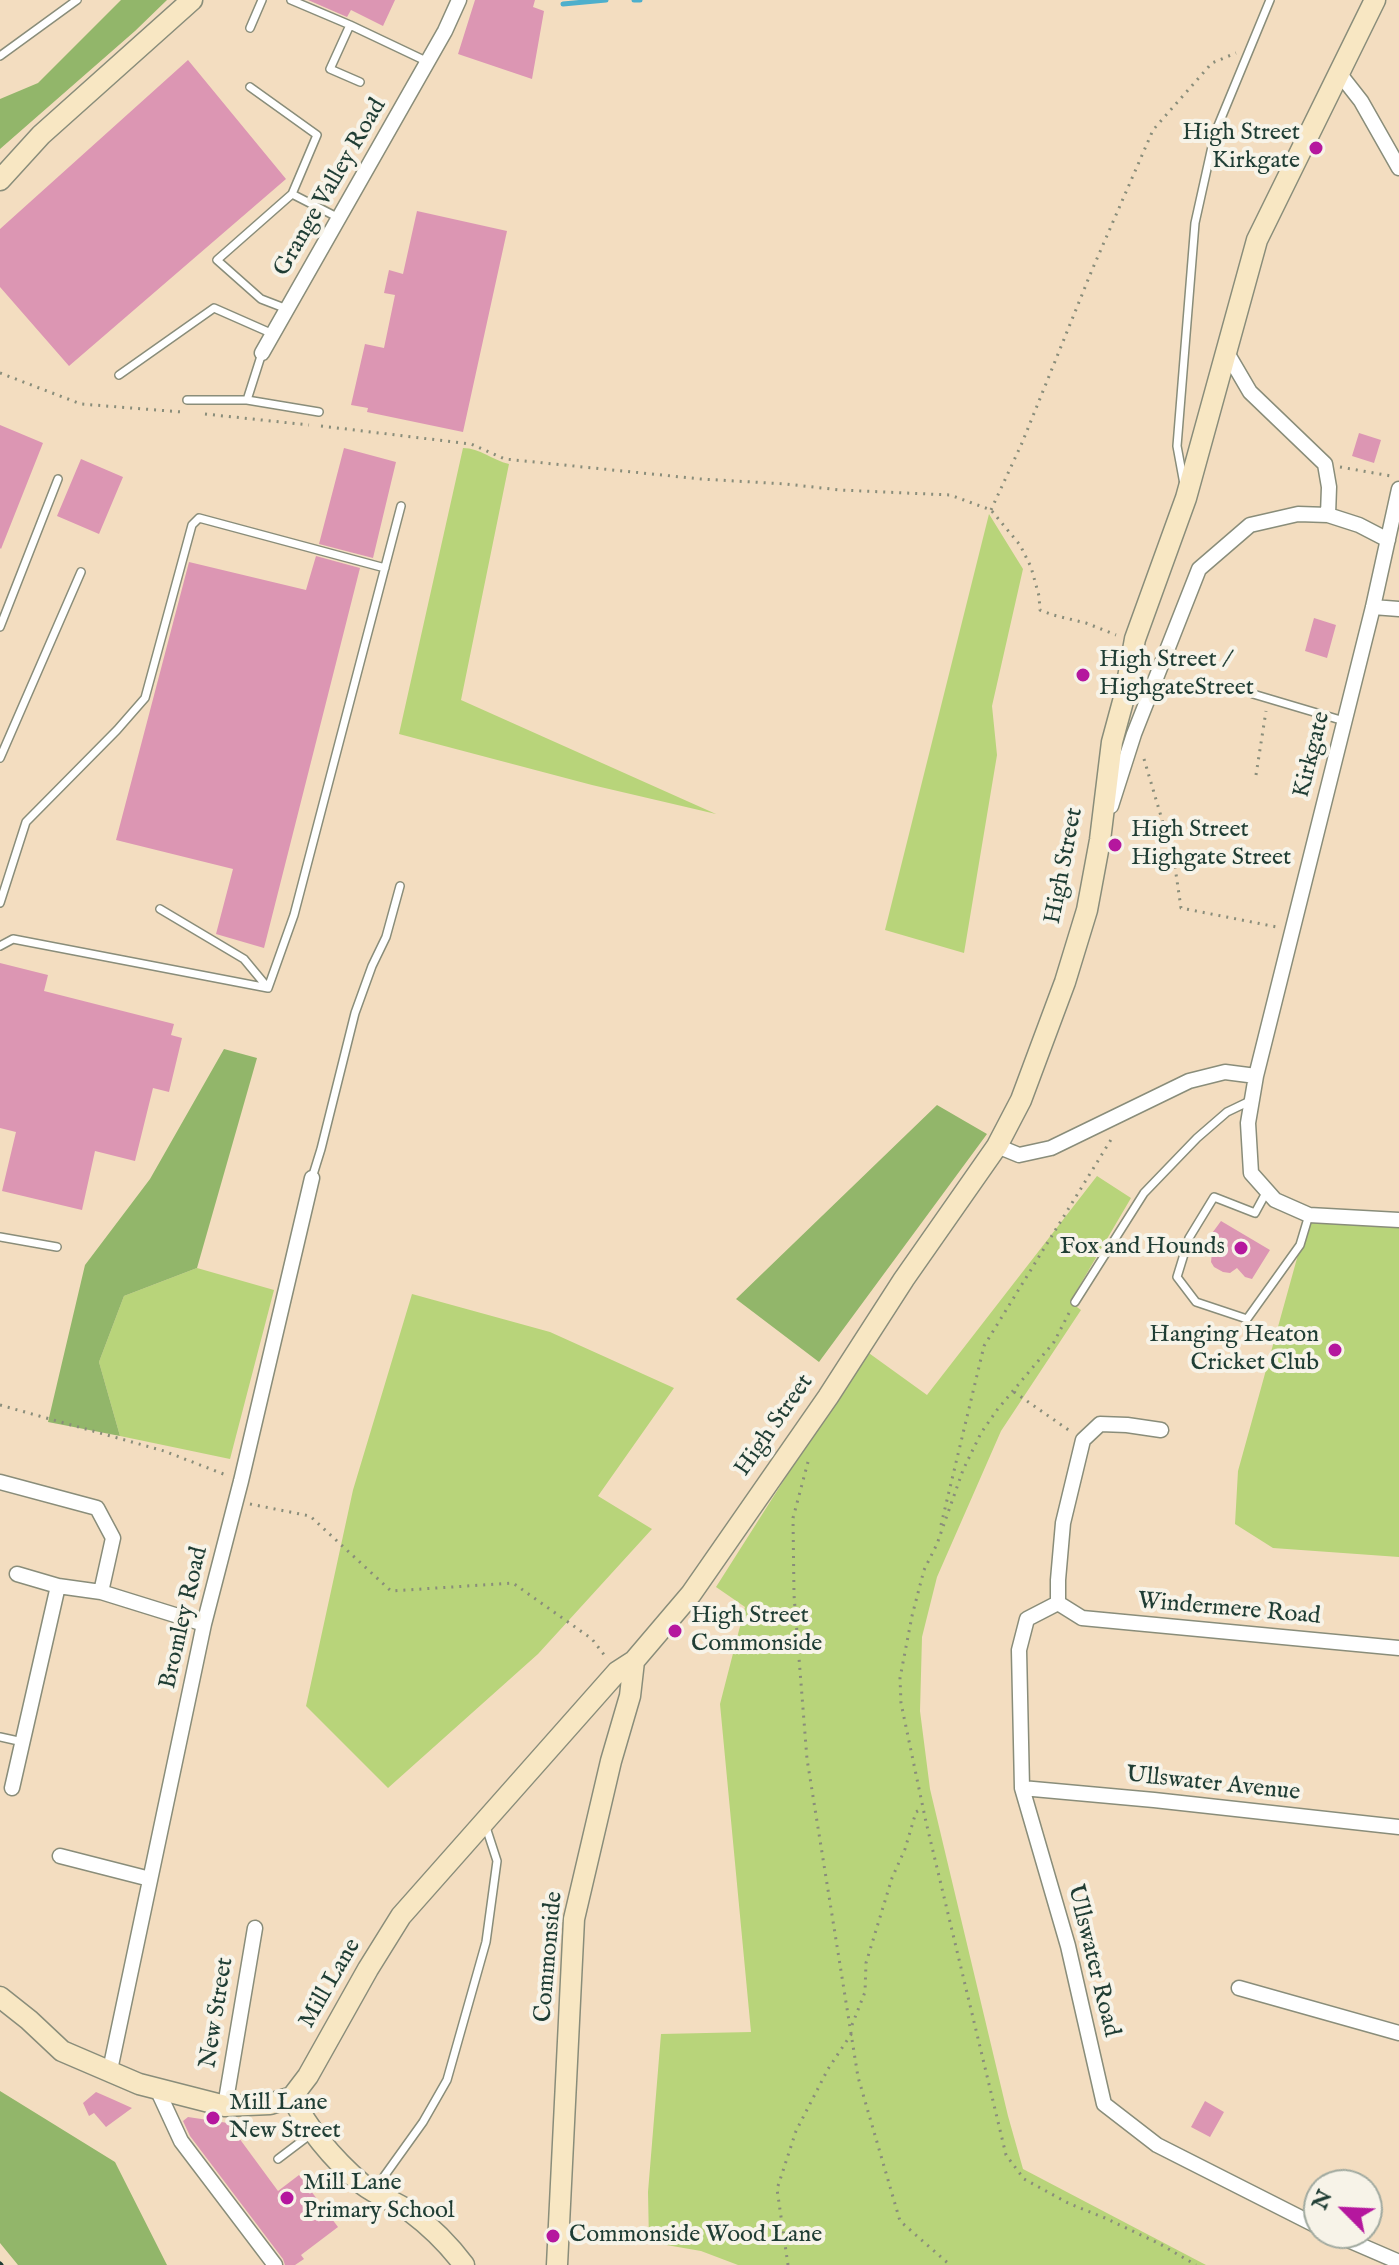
<!DOCTYPE html>
<html>
<head>
<meta charset="utf-8">
<style>
	body { margin:0 }
	#map { position:relative; width:1399px; height:2265px; overflow:hidden; background:#f3ddc0; font-family:"IM FELL English",serif }
	canvas { display:block }
	.north { position:absolute; left:1303px; top:2169px; width:80px; height:80px; box-sizing:border-box; background:#f7f3e8; border:2px solid #a1aaa0; border-radius:50%; rotate:294deg; font-size:22px; font-weight:700; line-height:32px; text-align:center; color:#1f3d34 }
	.north::after { content:''; display:block; margin:auto; width:28px; height:36px; background:#b5179e; clip-path:polygon(50% 0,100% 100%,50% 72%,0 100%) }
</style>
</head>
<body>
<div id="map">
<canvas width="1399" height="2265"></canvas>
<div class="north">N</div>
</div>
<script>
const ctx = document.querySelector('canvas').getContext('2d');
ctx.lineJoin = 'round';
function paint(path, color) { ctx.fillStyle = color; ctx.fill(path, 'evenodd'); }
function stroke(path, color, width, dash) { ctx.strokeStyle = color; ctx.lineWidth = width; ctx.lineCap = dash ? 'butt' : 'round'; ctx.setLineDash(dash || []); ctx.stroke(path); }
function label(font, color, halo, rows, align = 'center') {
  ctx.font = font + ' "IM FELL English",serif'; ctx.lineWidth = 8; ctx.setLineDash([]); ctx.textBaseline = 'middle'; ctx.strokeStyle = halo; ctx.fillStyle = color; for (const [text, x, y, turn = 0] of rows) {
    ctx.save(); ctx.translate(x, y); ctx.rotate((+turn || 0) * Math.PI / 180); ctx.textAlign = isNaN(turn) ? turn : align; if (halo) ctx.strokeText(text, 0, 0); ctx.fillText(text, 0, 0); ctx.restore();
  }
}
paint(new Path2D(`
	M463,448C480,448 492,460 509,464L461,700L716,814L592,785L399,734Z
	M989,514L1023,569L992,706L997,755L964,953L885,930Z
	M1097,1176L1131,1198L1070,1302L1081,1310L1001,1431L937,1577L922,1637L920,1711L930,1789L1008,2116L1023,2169L1206,2265H738L701,2251L649,2242L648,2192L661,2034L751,2032L720,1704L745,1607L716,1587L866,1351L927,1395Z
	M1309,1215L1399,1220V1557L1273,1548L1235,1524L1238,1471Z
	M197,1268L274,1290L230,1459L120,1436L99,1362L124,1296Z
	M412,1294L550,1332L674,1388L598,1496L652,1529L538,1654L388,1788L306,1706L353,1490Z`), '#b8d47a');
paint(new Path2D(`
	M121,0H167L135,31L0,149V99L38,83Z
	M224,1049L257,1058L197,1268L124,1296L99,1362L120,1436L48,1422L85,1265L150,1179Z
	M937,1105L987,1134L819,1362L736,1299Z
	M0,2091L115,2162L167,2265H18L0,2243Z`), '#92b66a');
stroke(new Path2D(`
	M634,0H640
	M563,4L606,0`), '#4dafcc', 5);
paint(new Path2D(`
	M308,0H395L383,26L351,10L347,17Z
	M475,0H535L533,7L544,11L532,79L458,54Z
	M188,60L286,179L69,366L0,287V229Z
	M417,211L507,231L463,432L367,412L368,408L351,405L365,344L384,348L395,295L384,293L389,270L403,274Z
	M0,425L43,443L1,549L0,548Z
	M1359,433L1381,440L1374,463L1352,456Z
	M344,448L396,462L373,558L319,544Z
	M81,459L123,477L99,534L57,516Z
	M316,556L360,568L264,948L216,934L233,869L116,840L189,562L306,590Z
	M1314,618L1336,625L1327,658L1305,651Z
	M0,963L48,975L44,991L174,1024L171,1035L182,1038L169,1092L153,1088L135,1161L95,1151L82,1210L2,1191L16,1132L0,1128Z
	M1221,1221L1270,1250L1252,1279L1245,1277L1237,1268L1230,1273L1223,1272L1214,1267L1211,1262L1213,1243L1207,1240Z
	M96,2092L112,2099L132,2108L106,2127L94,2113L89,2116L83,2103Z
	M1205,2101L1224,2112L1210,2137L1191,2127Z
	M188,2117L228,2123L278,2191L299,2175L338,2227L301,2255L304,2259L295,2265H285L283,2259L190,2136L183,2121Z`), '#dc96b3');
const lane = new Path2D(`
	M291,0L350,25L428,62
	M350,25L330,69L360,82
	M250,28L262,0
	M0,56L77,0
	M250,87L317,135L292,194L339,218
	M287,309L261,299L217,260L292,194
	M119,375L214,308L273,334
	M187,400H247L262,353
	M247,400L319,412
	M1184,484L1177,446L1195,223L1215,133L1270,0
	M0,627L58,479
	M1253,694L1344,721
	M0,758L81,572
	M0,903L26,822L117,730L145,698L192,525L199,518L385,568
	M0,946L13,939L268,988L244,959L160,909
	M268,988L294,915L401,506
	M312,1178L321,1149L355,1013L372,966L386,937L400,886
	M1267,1191L1255,1213L1214,1197L1189,1238L1177,1277L1196,1302L1247,1319L1300,1245L1309,1215
	M0,1237L57,1247
	M1075,1302L1144,1193L1197,1138L1227,1112L1252,1100
	M0,1737L23,1742
	M278,2159L311,2134
	M375,2189L423,2122L447,2080L486,1942L497,1861L485,1824`);
const street = new Path2D(`
	M1339,73L1361,101L1399,168
	M1226,351L1250,392L1325,464L1329,487L1328,515
	M262,353L445,31L459,0
	M1399,489L1373,607L1256,1076L1248,1123L1251,1173L1275,1200L1309,1215L1399,1220
	M1373,607L1399,609
	M1111,806L1134,734L1199,569L1250,525L1298,514L1328,515L1359,525L1388,540
	M997,1146L1019,1155L1051,1148L1189,1081L1225,1072L1256,1076
	M0,1482L97,1508L113,1538L101,1592
	M58,1586L101,1592L204,1624
	M1058,1603L1027,1619L1019,1650L1022,1788L1068,1946L1104,2104L1157,2145L1319,2227
	M1058,1603L1082,1618L1399,1648
	M1058,1603V1580L1063,1523L1083,1440L1100,1424L1127,1425L1161,1430
	M12,1788L58,1586L17,1574
	M1022,1788L1154,1800L1399,1827
	M60,1856L150,1879
	M1239,1988L1399,2033
	M110,2070L204,1624L241,1481L312,1178
	M157,2089L181,2141L275,2265
	M225,2106L255,1928
	M1332,2233L1399,2262`);
const secondary = new Path2D(`
	M0,180L41,135L192,0
	M0,1997L29,2020L62,2051L139,2084L225,2106L270,2104L292,2097L308,2076L368,1969L401,1916L617,1672L634,1661L691,1594L828,1397L904,1279L997,1146L1021,1100L1065,982L1087,910L1100,840L1112,742L1125,694L1135,639L1186,498L1257,240L1375,0
	M292,2097C309,2131 333,2159 362,2184C376,2195 395,2202 411,2212C431,2227 449,2245 464,2265
	M557,2265L574,1919L611,1761L630,1696L634,1661`);
stroke(lane, '#898d7a', 10);
stroke(street, '#898d7a', 17);
stroke(secondary, '#898d7a', 23);
stroke(new Path2D(`
	M0,373L81,404L182,412
	M205,414L309,425
	M321,426L471,444L505,459L701,479L786,484L840,490L950,495L991,510L1020,545L1031,567L1039,596L1040,610L1053,615L1086,623L1116,635
	M1340,467L1391,476
	M991,510L1022,443L1092,270L1153,130L1212,63L1236,53
	M1144,759L1174,860L1181,908L1277,927
	M1256,775L1266,711
	M1069,1313L1054,1342L997,1410L981,1433L963,1470L937,1544L924,1570L912,1616L900,1678L901,1703L926,1822L1006,2155L1024,2179L1068,2203L1105,2218L1160,2244L1196,2265
	M1014,1392L1070,1431
	M0,1405L164,1451L226,1475
	M808,1462L793,1518L794,1595L807,1759L858,2077L900,2221L950,2265
	M250,1504L310,1516L391,1591L513,1583L592,1639L605,1656
	M941,1525L984,1346L1112,1138
	M852,2025L865,1992L866,1963L892,1878L905,1849L916,1812L923,1808
	M788,2265L777,2189L796,2131L828,2069L852,2033`), '#898d7a', 3, [2, 6]);
stroke(lane, '#fff', 7);
stroke(street, '#fff', 14);
stroke(secondary, '#f8e7c3', 20);
stroke(new Path2D(`
	M0,2264L1,2265`), '#1f3d34', 5);
for (const [x, y, r, color] of [
	[1316,148,8,"#b5179e"],
	[1083,675,8,"#b5179e"],
	[1115,845,8,"#b5179e"],
	[1241,1248,8,"#b5179e"],
	[1335,1350,8,"#b5179e"],
	[675,1631,8,"#b5179e"],
	[213,2118,8,"#b5179e"],
	[287,2198,8,"#b5179e"],
	[553,2236,8,"#b5179e"]
]) { const dot = new Path2D(); dot.arc(x, y, r, 0, 2 * Math.PI); ctx.fillStyle = color; ctx.fill(dot); stroke(dot, '#f7f3e8', 3); }
label('24px', '#1f3d34', '#f7f3e8', [
	["High Street",1300,134,"right"],
	["Kirkgate",1300,162,"right"],
	["High Street /",1099,661],
	["HighgateStreet",1099,689],
	["High Street",1131,831],
	["Highgate Street",1131,859],
	["Fox and Hounds",1225,1248,"right"],
	["Hanging Heaton",1319,1336,"right"],
	["Cricket Club",1319,1364,"right"],
	["High Street",691,1617],
	["Commonside",691,1645],
	["Mill Lane",229,2104],
	["New Street",229,2132],
	["Mill Lane",303,2184],
	["Primary School",303,2212],
	["Commonside Wood Lane",569,2236]
], 'left');
label('24px', '#1f3d34', '#f7f3e8', [
	["Grange Valley Road",331,188,-60],
	["Kirkgate",1313,755,-76],
	["High Street",1065,866,-79],
	["High Street",775,1426,-55],
	["Windermere Road",1229,1610,5],
	["Bromley Road",185,1618,-77],
	["Ullswater Avenue",1213,1785,6],
	["Commonside",550,1957,-85],
	["Ullswater Road",1092,1961,76],
	["Mill Lane",331,1984,-60],
	["New Street",218,2013,-81]
]);
</script>
</body>
</html>
